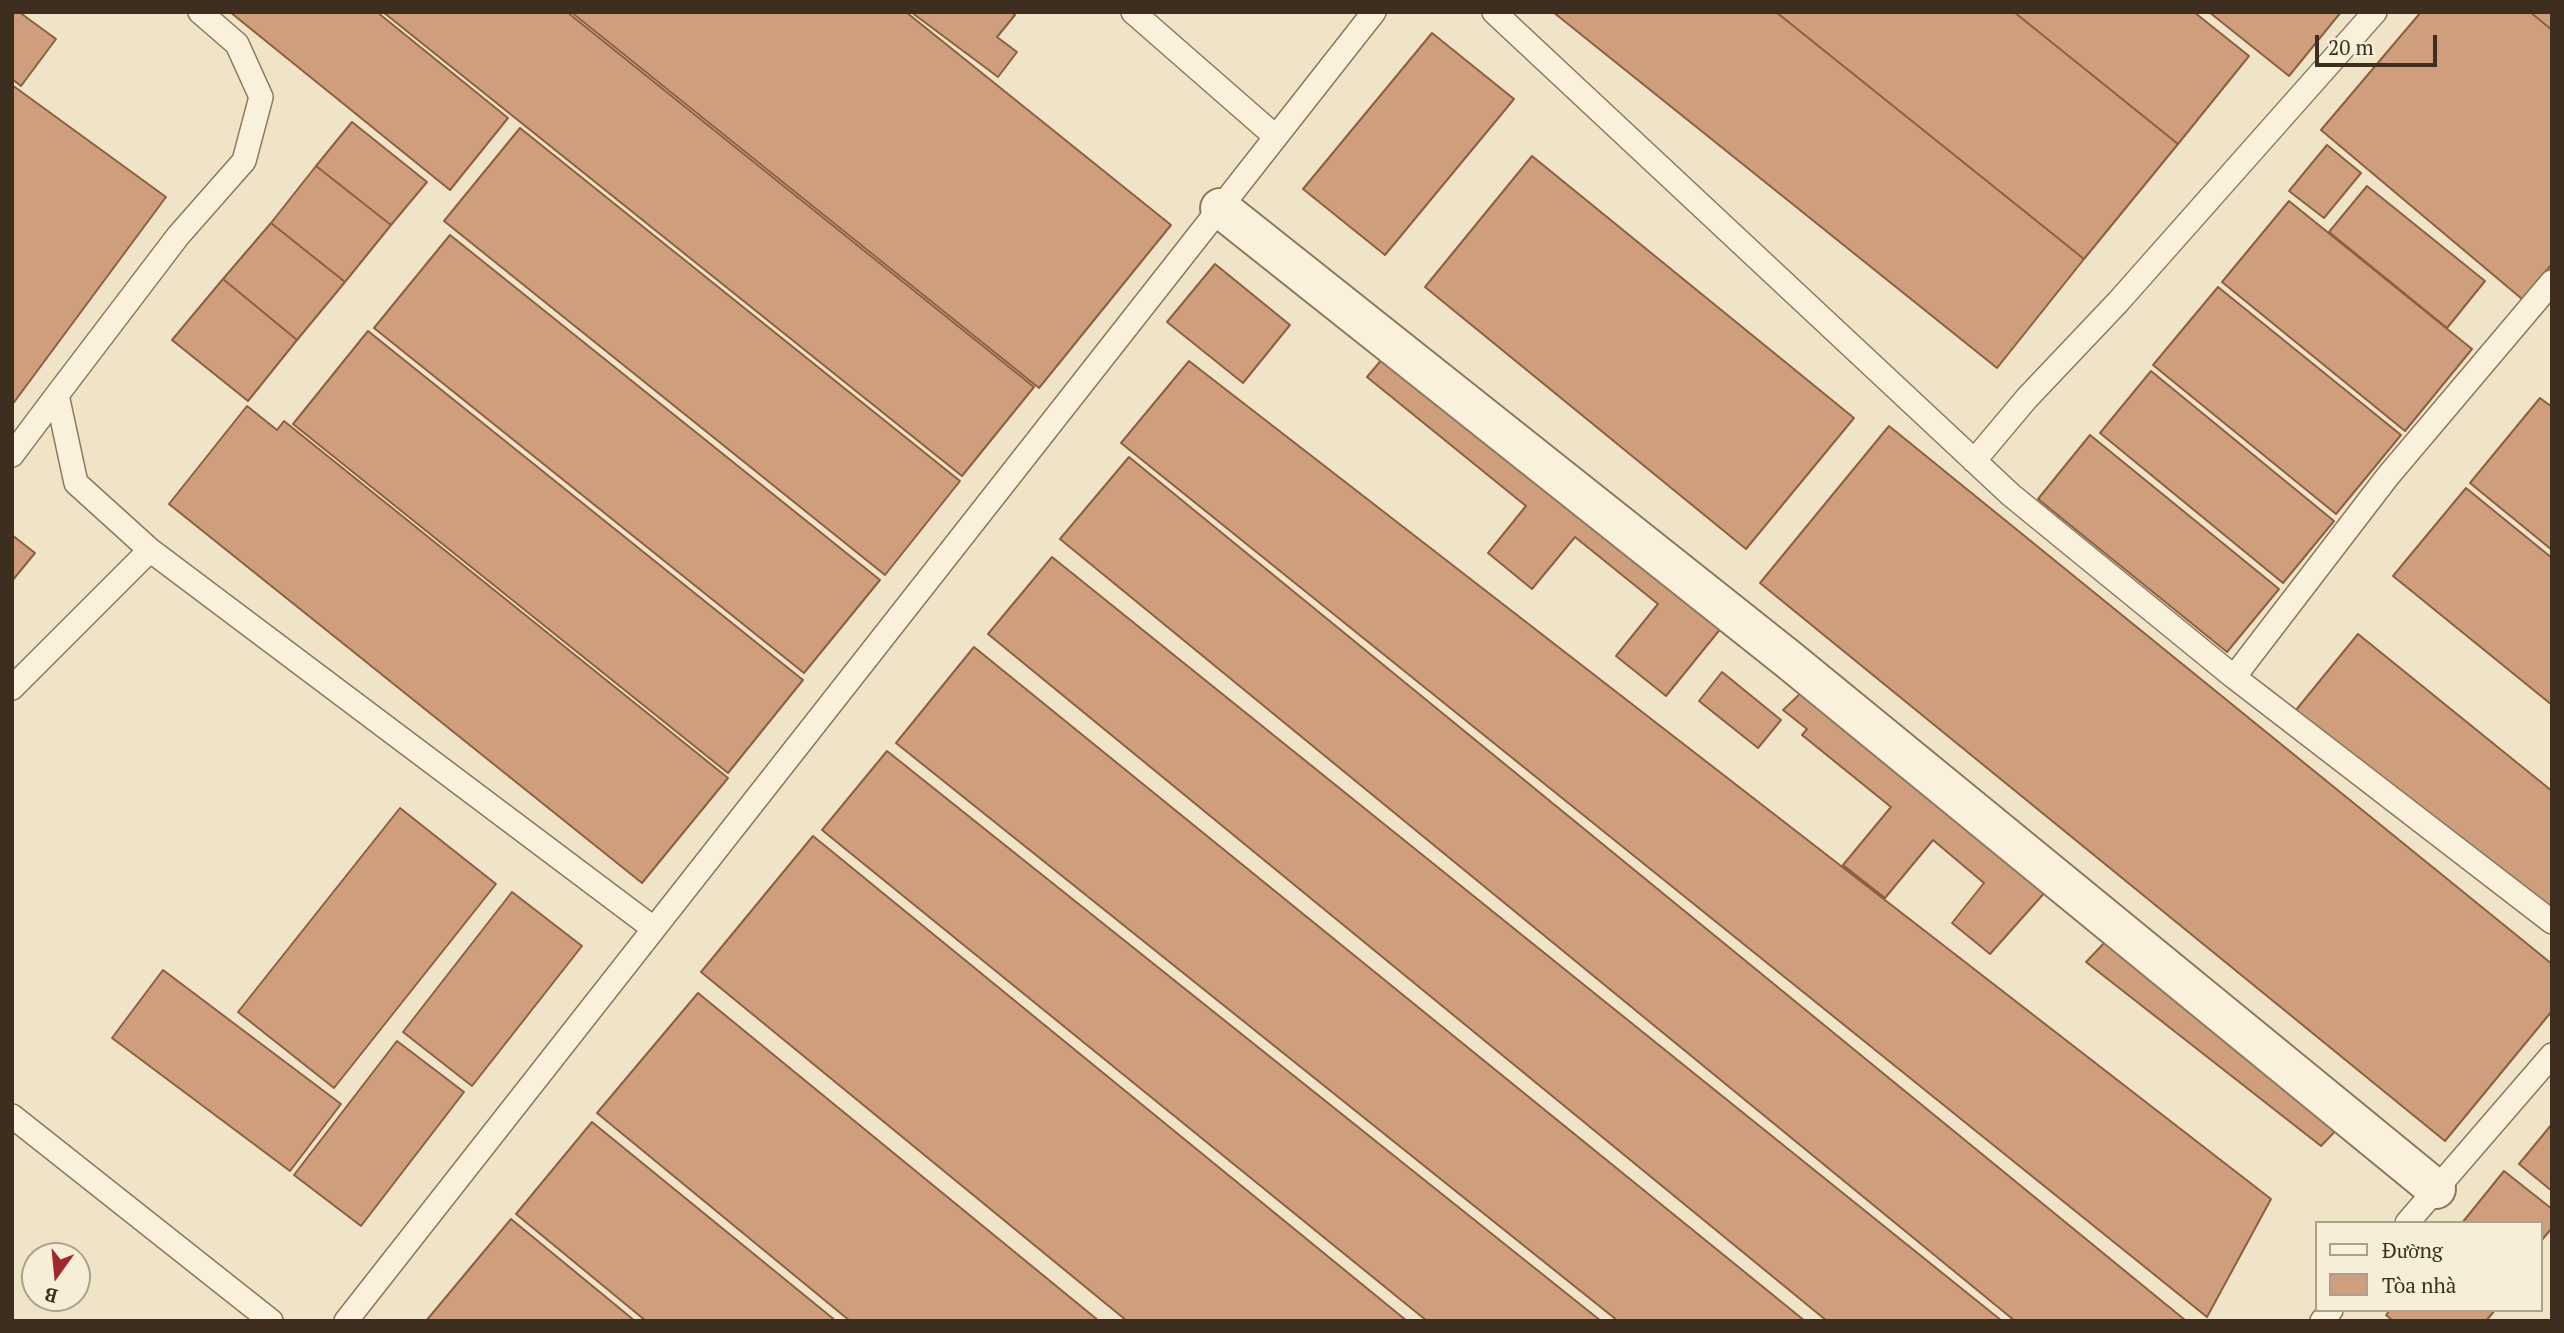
<!DOCTYPE html>
<html>
<head>
<meta charset="utf-8">
<style>
	body { margin:0 }
	#map { position:relative; width:2564px; height:1333px; overflow:hidden; background:#f0e4c8; font-family:"PT Serif",serif }
	canvas { display:block }
	.frame { position:absolute; inset:0; border:14px solid #3d2e20; pointer-events:none }
	.legend { position:absolute; left:2315px; top:1221px; width:228px; height:91px; box-sizing:border-box; background:#f7eed8; border:2px solid #ada18e; margin:0; padding:9px 12px; list-style:none; font-size:21px; color:#3d2e20 }
	.legend li { display:flex; align-items:center; gap:14px; height:35px }
	.legend b { width:35px; border:2px solid #ada18e }
	.north { position:absolute; left:21px; top:1242px; width:70px; height:70px; box-sizing:border-box; background:#f7eed8; border:2px solid #ada18e; border-radius:50%; rotate:195deg; font-size:19px; font-weight:700; line-height:28px; text-align:center; color:#3d2e20 }
	.north::after { content:''; display:block; margin:auto; width:24px; height:32px; background:#9e2a2b; clip-path:polygon(50% 0,100% 100%,50% 72%,0 100%) }
	.scale { position:absolute; left:2315px; top:35px; width:122px; height:32px; box-sizing:border-box; border:4px solid #3d2e20; border-top:0; padding-left:9px; font-size:21px; line-height:24px; white-space:nowrap; color:#3d2e20; -webkit-text-stroke:5px #f7eed8; paint-order:stroke }
</style>
</head>
<body>
<div id="map">
<canvas width="2564" height="1333"></canvas>
<div class="frame"></div>
<ul class="legend">
<li><b style="height:9px;background:#faf1dc"></b>Đường</li>
<li><b style="height:19px;background:#cf9f7d"></b>Tòa nhà</li>
</ul>
<div class="north">B</div>
<div class="scale">20 m</div>
</div>
<script>
const ctx = document.querySelector('canvas').getContext('2d');
ctx.lineJoin = 'round';
function paint(path, color) { ctx.fillStyle = color; ctx.fill(path, 'evenodd'); }
function stroke(path, color, width, dash) { ctx.strokeStyle = color; ctx.lineWidth = width; ctx.lineCap = dash ? 'butt' : 'round'; ctx.setLineDash(dash || []); ctx.stroke(path); }
const building = new Path2D(`
	M12,12H19L56,39L21,86L12,79Z
	M230,12H377L508,118L450,190Z
	M383,12H567L1034,387L962,476Z
	M571,12H906L1171,225L1039,388Z
	M911,12H1011L1015,15L997,37L1017,52L998,77Z
	M1553,12H1776L2084,259L1997,368Z
	M1776,12H2014L2178,144L2084,259Z
	M2014,12H2194L2249,56L2178,144Z
	M2209,12H2341L2289,76Z
	M2421,12H2530L2552,30V264L2522,299L2321,130Z
	M2530,12H2552V30Z
	M1432,33L1514,99L1385,255L1303,189Z
	M12,85L166,197L12,405Z
	M352,122L427,182L391,225L316,166Z
	M520,128L960,481L885,575L444,221Z
	M2327,145L2361,173L2324,218L2289,191Z
	M1532,156L1854,418L1746,549L1425,287Z
	M316,166L391,225L345,282L271,223Z
	M2367,186L2485,281L2447,328L2329,232Z
	M2289,201L2472,349L2405,431L2222,282Z
	M271,223L345,282L297,340L223,279Z
	M450,235L880,580L804,673L374,328Z
	M1215,264L1290,325L1243,383L1167,322Z
	M223,279L297,340L248,401L172,340Z
	M2218,287L2401,435L2336,514L2153,365Z
	M368,331L803,680L728,773L293,424Z
	M1394,345L1730,617L1666,696L1616,656L1658,604L1575,537L1532,589L1488,553L1526,506L1367,377Z
	M1189,361L2271,1199L2207,1317L1121,443Z
	M2151,371L2334,521L2283,583L2100,433Z
	M2540,398L2552,407V550L2470,483Z
	M247,406L277,430L284,421L728,778L642,883L169,504Z
	M1889,426L2552,964V1011L2445,1141L1760,583Z
	M2090,435L2279,589L2227,652L2038,499Z
	M1129,457L2185,1320L2184,1321H2015L1060,539Z
	M2466,488L2552,558V705L2393,576Z
	M12,535L35,553L12,581Z
	M1052,557L2002,1321H1827L988,634Z
	M2358,634L2552,791V919L2296,710Z
	M974,647L1805,1321H1618L896,743Z
	M1722,672L1781,720L1758,748L1699,701Z
	M1802,692L2047,890L1990,954L1952,923L1984,883L1933,840L1885,898L1843,865L1891,807L1802,735L1807,729L1783,710Z
	M887,751L1601,1321H1427L822,830Z
	M400,808L496,884L334,1088L238,1012Z
	M813,836L1407,1321H1127L701,972Z
	M512,892L582,946L472,1086L403,1032Z
	M2107,940L2342,1124L2321,1146L2086,962Z
	M163,970L341,1104L290,1171L112,1038Z
	M698,993L1099,1321H850L597,1113Z
	M397,1041L464,1092L361,1226L294,1175Z
	M592,1122L836,1321H646L516,1214Z
	M2552,1124V1191L2519,1164Z
	M2504,1171L2552,1209V1228L2541,1241V1223H2462Z
	M511,1219L635,1321H426Z
	M2390,1310H2495L2486,1321H2393L2386,1315Z`);
paint(building, '#cf9f7d');
stroke(building, '#8d5f41', 2);
const service = new Path2D(`
	M1133,12L1276,137
	M1494,12L2011,495L2234,677L2552,922
	M12,455L57,395
	M1974,461L2027,398L2118,302L2375,12
	M150,550L76,483L57,395L178,236L244,161L261,97L237,44L200,12
	M2234,677L2388,476L2552,282
	M12,688L150,550L653,928
	M12,1116L271,1321
	M2407,1223L2552,1055
	M346,1321L1374,12
	M2322,1321L2331,1310`);
const minor = new Path2D(`
	M1220,208L1788,659L2436,1189`);
stroke(service, '#8d765c', 26);
stroke(minor, '#8d765c', 42);
stroke(service, '#faf1dc', 23);
stroke(minor, '#faf1dc', 38);
</script>
</body>
</html>
